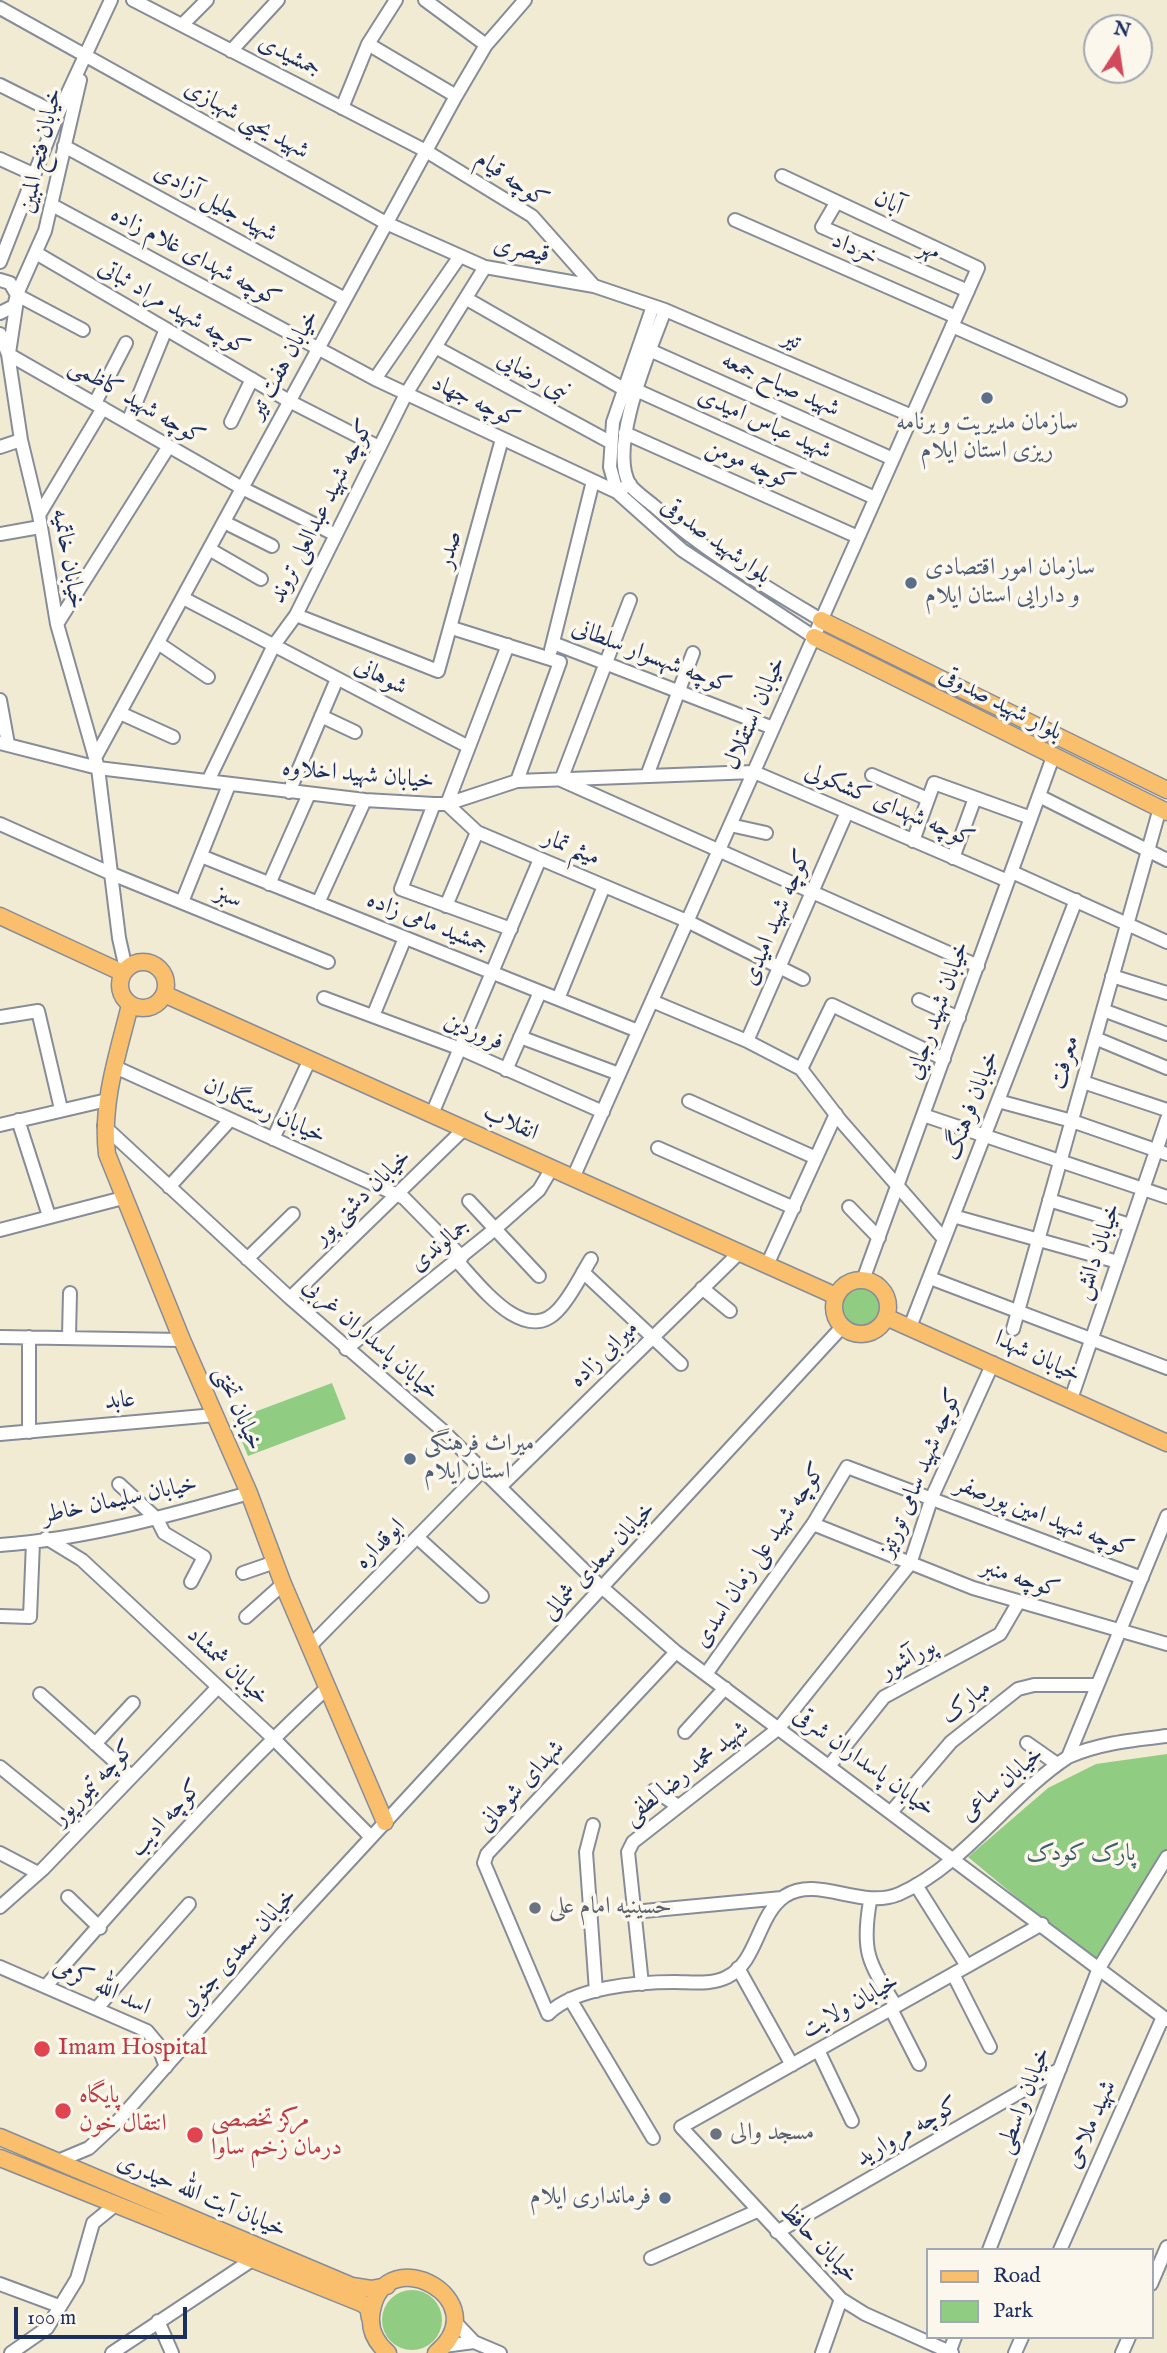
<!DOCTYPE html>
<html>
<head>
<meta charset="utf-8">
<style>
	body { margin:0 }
	#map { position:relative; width:1167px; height:2353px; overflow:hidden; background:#f2ebd4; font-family:"IM FELL English",serif }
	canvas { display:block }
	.legend { position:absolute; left:926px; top:2248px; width:228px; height:91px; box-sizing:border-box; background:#fbf7ec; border:2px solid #a1a7b3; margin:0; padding:9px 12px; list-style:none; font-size:21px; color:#1b2f5e }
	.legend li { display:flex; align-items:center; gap:14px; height:35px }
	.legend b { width:35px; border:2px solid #a1a7b3 }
	.north { position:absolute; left:1083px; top:14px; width:70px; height:70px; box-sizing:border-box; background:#fbf7ec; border:2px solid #a1a7b3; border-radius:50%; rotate:12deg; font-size:19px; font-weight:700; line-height:28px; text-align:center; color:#1b2f5e }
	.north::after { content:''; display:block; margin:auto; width:24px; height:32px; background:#d1495b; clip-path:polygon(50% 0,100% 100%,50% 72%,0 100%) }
	.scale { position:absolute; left:14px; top:2307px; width:173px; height:32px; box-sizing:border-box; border:4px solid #1b2f5e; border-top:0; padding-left:9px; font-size:21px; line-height:24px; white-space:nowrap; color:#1b2f5e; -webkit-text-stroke:5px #fbf7ec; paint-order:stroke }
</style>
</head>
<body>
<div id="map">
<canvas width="1167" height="2353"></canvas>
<ul class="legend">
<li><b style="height:9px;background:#f9bf6d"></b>Road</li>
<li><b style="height:19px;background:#90cd83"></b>Park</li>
</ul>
<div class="north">N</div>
<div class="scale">100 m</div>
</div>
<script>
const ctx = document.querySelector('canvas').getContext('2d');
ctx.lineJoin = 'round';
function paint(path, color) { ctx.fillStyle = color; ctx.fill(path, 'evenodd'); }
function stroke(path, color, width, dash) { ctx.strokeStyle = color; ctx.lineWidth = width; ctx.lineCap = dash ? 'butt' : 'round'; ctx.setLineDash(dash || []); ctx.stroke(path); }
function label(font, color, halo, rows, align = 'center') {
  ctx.font = font + ' "IM FELL English",Amiri,serif'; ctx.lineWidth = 7; ctx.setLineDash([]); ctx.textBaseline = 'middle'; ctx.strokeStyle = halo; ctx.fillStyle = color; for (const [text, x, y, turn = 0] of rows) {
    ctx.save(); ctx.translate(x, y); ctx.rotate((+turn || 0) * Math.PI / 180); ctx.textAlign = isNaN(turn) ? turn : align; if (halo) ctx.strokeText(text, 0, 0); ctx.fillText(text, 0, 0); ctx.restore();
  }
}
paint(new Path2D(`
	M842 1306a19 19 0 1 1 38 0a19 19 0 1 1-38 0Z
	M332,1383L346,1419L248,1456L233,1420Z
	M1167,1754V1851L1098,1965L968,1857L1048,1788L1096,1764Z
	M382 2320a30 30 0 1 1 60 0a30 30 0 1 1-60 0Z`), '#90cd83');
const minor = new Path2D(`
	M133,0L426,151L532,216L594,286
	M425,0L486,45
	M0,8L386,223L485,267L594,286L665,310L912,416
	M182,25L207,0
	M368,44L456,96
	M231,51L278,0
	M0,85L58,114
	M342,108L368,44L396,0
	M64,146L345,299
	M0,159L33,174
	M836,203L822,227L968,291
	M52,205L375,379L617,492L630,484
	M735,220L956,317
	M36,253L289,401L379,447
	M0,262L58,114L111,0
	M0,280L10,283L17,295L14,306L0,313
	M17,294L45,231L80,80
	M17,295L83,330
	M467,299L622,388
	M653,306L613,422L610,467L617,492L682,550L814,637
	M665,310C651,348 607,448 630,485C635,492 647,500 654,506C704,551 763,585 821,620
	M952,326L1120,400
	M0,334L8,354L21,440L39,515L57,624L98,768L119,938L126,969
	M437,348L610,442
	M645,348L893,459
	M9,353L17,300
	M8,354L242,488L334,534
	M375,379L460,256
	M636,390L875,498
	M95,403L126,343
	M128,422L166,329
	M231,422L252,379
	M625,433L858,537
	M0,447L21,440
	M39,515L103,408
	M224,522L272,546
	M0,534L40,527
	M209,549L261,579
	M183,598L467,746
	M630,600L561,780L978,966
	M296,615L438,671L502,439
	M57,624L169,446
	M452,628L560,662L517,781
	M158,643L208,677
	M553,643L773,728
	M508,645L447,804L477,832L687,921L803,979
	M551,650L593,481
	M0,700L8,744
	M120,713L173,737
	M321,716L355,732
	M0,743L98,768L365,800L434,804H447L517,781L754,772L1008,881
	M95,758L456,96L486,45L525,0
	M648,773L693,653
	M872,775L928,799
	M208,781L274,645L296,615L406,394L485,267
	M289,792L337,679
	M1039,796L1167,860
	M434,804L401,889L511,929
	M0,824L112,874L328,962
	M730,825L766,833
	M913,841L934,783L1031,818
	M201,856L638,1031
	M953,858L975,798
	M1012,872L1167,942
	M269,884L309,794
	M182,902L229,785
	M318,903L365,800
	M446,906L477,832
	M1112,976L1167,993
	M324,998L461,1049L603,1112
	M558,999L604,886
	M919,1000L959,1018
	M652,1001L747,1041L801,1069L840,1120L944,1239
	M1103,1010L1167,1034
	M373,1016L405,938
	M0,1017L38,1011L61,1109
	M520,1037L619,1074
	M1095,1038L1167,1068
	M747,1041L847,812
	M115,1067L404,1198L462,1257
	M801,1069L832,1005L944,1059
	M506,1070L540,992
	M1083,1082L1167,1110
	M689,1101L816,1158
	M998,1101L1072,1121L1167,1154
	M432,1114L540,859
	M923,1115L1167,1197
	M18,1120L49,1216
	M0,1125L107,1100
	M104,1126L290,1298L442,1430L597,1583L676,1652L1167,2020
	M273,1139L310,1059
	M658,1148L794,1208
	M573,1178L978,268L782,176
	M169,1187L230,1120
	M1049,1200L1130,1225
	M469,1201L539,1276
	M849,1207L879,1238
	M953,1216L1118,1262
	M0,1230L123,1198
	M247,1259L293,1214
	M457,1261C479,1284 525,1348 559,1309C572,1295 581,1275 591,1259
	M767,1265L836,1114
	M583,1272L681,1364
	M930,1278L1167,1368
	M863,1280L1053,757
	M702,1288L730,1311
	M290,1298L464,1129
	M910,1327L1076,900
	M1013,1329L1160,808
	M69,1336L70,1293
	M0,1337L182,1340
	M346,1349L495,1229L539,1190L552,1168
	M1071,1399L1167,1119
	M29,1432V1337
	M0,1434L215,1415
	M119,1484L157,1519L164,1533L204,1557L191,1582
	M500,1487L740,1252
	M813,1524L973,1588L1167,1644
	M46,1538L82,1560L273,1738L371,1837
	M418,1538L482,1596
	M0,1545C84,1539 168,1516 249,1493
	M243,1573L275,1562
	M0,1616L30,1617L33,1542
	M246,1617L283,1584
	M309,1647L481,1472
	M676,1652L487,1854L484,1863L548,2014C575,1987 638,1982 675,1982C691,1982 712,1985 727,1977C758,1962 757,1915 785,1896C818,1875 861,1910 899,1894C963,1866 1010,1795 1068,1757C1100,1743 1133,1740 1167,1736
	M706,1674L813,1524L847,1467L1142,1578
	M40,1694L131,1776
	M685,1732L725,1688
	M1027,1743L1057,1764
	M95,1744L133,1703
	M1068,1757L1167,1516
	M830,1765L884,1697L1000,1634L1018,1603
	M0,1767L79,1831
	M654,1790L678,1806
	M892,1811L951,1742L1018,1689L1034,1685H1097
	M593,1825L586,1852L596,1991
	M0,1853L38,1873
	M916,1885L967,1966
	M68,1897L100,1928
	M870,1901C861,1953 869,1963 896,2006
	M0,1907L43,1869L218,1687
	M633,1912L782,1898
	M0,1967L147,2031L157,2043L166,2067
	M738,1968L792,2065
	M953,1974L990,2047
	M642,1984L628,1852L633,1842L779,1728L910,1564L932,1497L993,1363
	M46,1986C136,1883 226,1781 327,1688
	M570,1999L653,2138
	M97,2008L189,1904
	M891,2009L919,2064
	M818,2050L852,2121
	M58,2161L89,2148L118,2121L282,1934L842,1327
	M777,2232L1060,2069
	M989,2250L1099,1968L1167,1857
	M1060,2250L1163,2017
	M651,2258L757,2211
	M0,2284L59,2306
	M1151,2284L1167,2247
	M158,2321L172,2353
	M454,2321L474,2342L500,2353
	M444,2346L474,2342
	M11,2353L47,2328L77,2279L93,2223L115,2205
	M112,2353L252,2260
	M822,2353L841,2299
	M949,2353L955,2337
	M952,2353L865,2314L841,2299L681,2127L1042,1924
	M1015,2353L1022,2337
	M1122,2353L1129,2337`);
const major = new Path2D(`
	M821,620L1167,790
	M814,637L1167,812
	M0,916L123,973
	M120 985a23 23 0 1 1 46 0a23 23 0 1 1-46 0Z
	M164,994L836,1296
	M130,1005C118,1054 101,1102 107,1154L182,1340L249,1493L283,1584L385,1822
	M834 1307a27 27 0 1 1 54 0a27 27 0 1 1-54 0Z
	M886,1317L1167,1443
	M0,2137L352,2286L371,2289L387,2286
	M0,2158L361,2303L368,2307L370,2318
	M388,2353C375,2342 368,2328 372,2310C385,2239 499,2300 436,2353`);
stroke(minor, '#868d99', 16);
stroke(major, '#868d99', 19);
stroke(minor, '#fff', 12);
stroke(major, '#f9bf6d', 16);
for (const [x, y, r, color] of [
	[987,398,7,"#5c6f8a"],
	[911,583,7,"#5c6f8a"],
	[410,1459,7,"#5c6f8a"],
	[535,1908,7,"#6b7280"],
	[42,2049,9,"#e0444e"],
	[63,2111,9,"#e0444e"],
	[716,2134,7,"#6b7280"],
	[195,2135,9,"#e0444e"],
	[665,2198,7,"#5c6f8a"]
]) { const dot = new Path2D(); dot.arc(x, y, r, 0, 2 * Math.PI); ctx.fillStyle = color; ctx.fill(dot); stroke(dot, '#fbf7ec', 2.5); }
label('24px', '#1b2f5e', '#fbf7ec', [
	["جمشیدی",289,57,27],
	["شهید یحیی شهبازی",246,121,29],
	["خیابان فتح المبین",42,151,-77],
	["کوچه قیام",511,181,34],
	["شهید جلیل آزادی",215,204,29],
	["آبان",888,204,25],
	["خرداد",854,250,24],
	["قیصری",521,251,11],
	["مهر",929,251,23],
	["کوچه شهدای غلام زاده",195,258,28],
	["کوچه شهید مراد ثباتی",173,309,30],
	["تیر",791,341,23],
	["خیابان هفت تیر",285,365,-61],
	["نبی رضایی",533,377,28],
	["شهید صباح جمعه",780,386,24],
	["کوچه شهید کاظمی",136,403,30],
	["کوچه جهاد",475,403,25],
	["شهید عباس امیدی",764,425,24],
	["کوچه مومن",750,466,24],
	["کوچه شهید عبدالعلی تروند",323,512,-63],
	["بلوارشهید صدوقی",715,542,36],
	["صدر",451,550,-75],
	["خیابان خاتمیه",67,559,80],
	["کوچه شهسوار سلطانی",651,658,21],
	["شوهانی",380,678,27],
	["بلوار شهید صدوقی",1000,705,27],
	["خیابان استقلال",756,714,-66],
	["خیابان شهید اخلاوه",358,776,5],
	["کوچه شهدای کشکولی",889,807,23],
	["میثم تمار",571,849,23],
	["سبز",228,898,22],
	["کوچه شهید امیدی",778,918,-67],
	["جمشید مامی زاده",427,924,22],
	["خیابان شهید رجایی",939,1011,-70],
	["فروردین",473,1033,23],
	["معرفت",1066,1063,-74],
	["خیابان فرهنگ",973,1106,-69],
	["خیابان رستگاران",264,1112,24],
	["انقلاب",510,1124,24],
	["خیابان دشتی پور",363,1198,-44],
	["جمالوندی",441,1246,-39],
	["خیابان دانش",1099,1252,-71],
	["خیابان پاسداران غربی",370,1340,41],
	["میرابی زاده",605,1355,-44],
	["خیابان شهدا",1037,1358,25],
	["عابد",120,1402,-5],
	["خیابان تختی",237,1409,66],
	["کوچه شهید سامی تورتیز",922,1473,-67],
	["خیابان سلیمان خاطر",120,1501,-12],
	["کوچه شهید امین پورصفر",1044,1518,21],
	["ابوقداره",381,1545,-45],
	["کوچه شهید علی زمان اسدی",761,1556,-56],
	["خیابان سعدی شمالی",600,1562,-47],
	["کوچه منبر",1020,1580,18],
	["پورآشور",909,1660,-29],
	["خیابان شمشاد",227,1667,43],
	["مبارک",967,1703,-38],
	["خیابان پاسداران شرقی",863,1763,36],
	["شهید محمد رضا لطفی",687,1774,-38],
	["کوچه تیمورپور",95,1784,-46],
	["خیابان ساعی",1003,1785,-41],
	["شهدای شوهانی",522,1787,-47],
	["کوچه ادیب",167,1819,-47],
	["خیابان سعدی جنوبی",239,1953,-48],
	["اسد الله کرمی",101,1988,25],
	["خیابان ولایت",851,2007,-29],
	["خیابان واسطی",1025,2101,-69],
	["شهید ملاحی",1092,2125,-66],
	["کوچه مروارید",908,2133,-30],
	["خیابان آیت الله حیدری",201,2197,23],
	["خیابان حافظ",818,2244,46]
]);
label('24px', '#4e5e75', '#fbf7ec', [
	["سازمان مدیریت و برنامه",987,424,"center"],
	["ریزی استان ایلام",987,452,"center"],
	["سازمان امور اقتصادی",925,569],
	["و دارایی استان ایلام",925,597],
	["میراث فرهنگی",424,1445],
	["استان ایلام",424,1473],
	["فرمانداری ایلام",651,2198,"right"]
], 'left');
label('24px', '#3e5e69', '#fbf7ec', [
	["پارک کودک",1081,1855]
]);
label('24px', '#5b616d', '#fbf7ec', [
	["حسینیه امام علی",549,1908],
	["مسجد والی",730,2134]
], 'left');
label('24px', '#be3a42', '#fbf7ec', [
	["Imam Hospital",58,2049],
	["پایگاه",79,2097],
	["انتقال خون",79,2125],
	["مرکز تخصصی",211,2121],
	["درمان زخم ساوا",211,2149]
], 'left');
</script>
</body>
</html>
